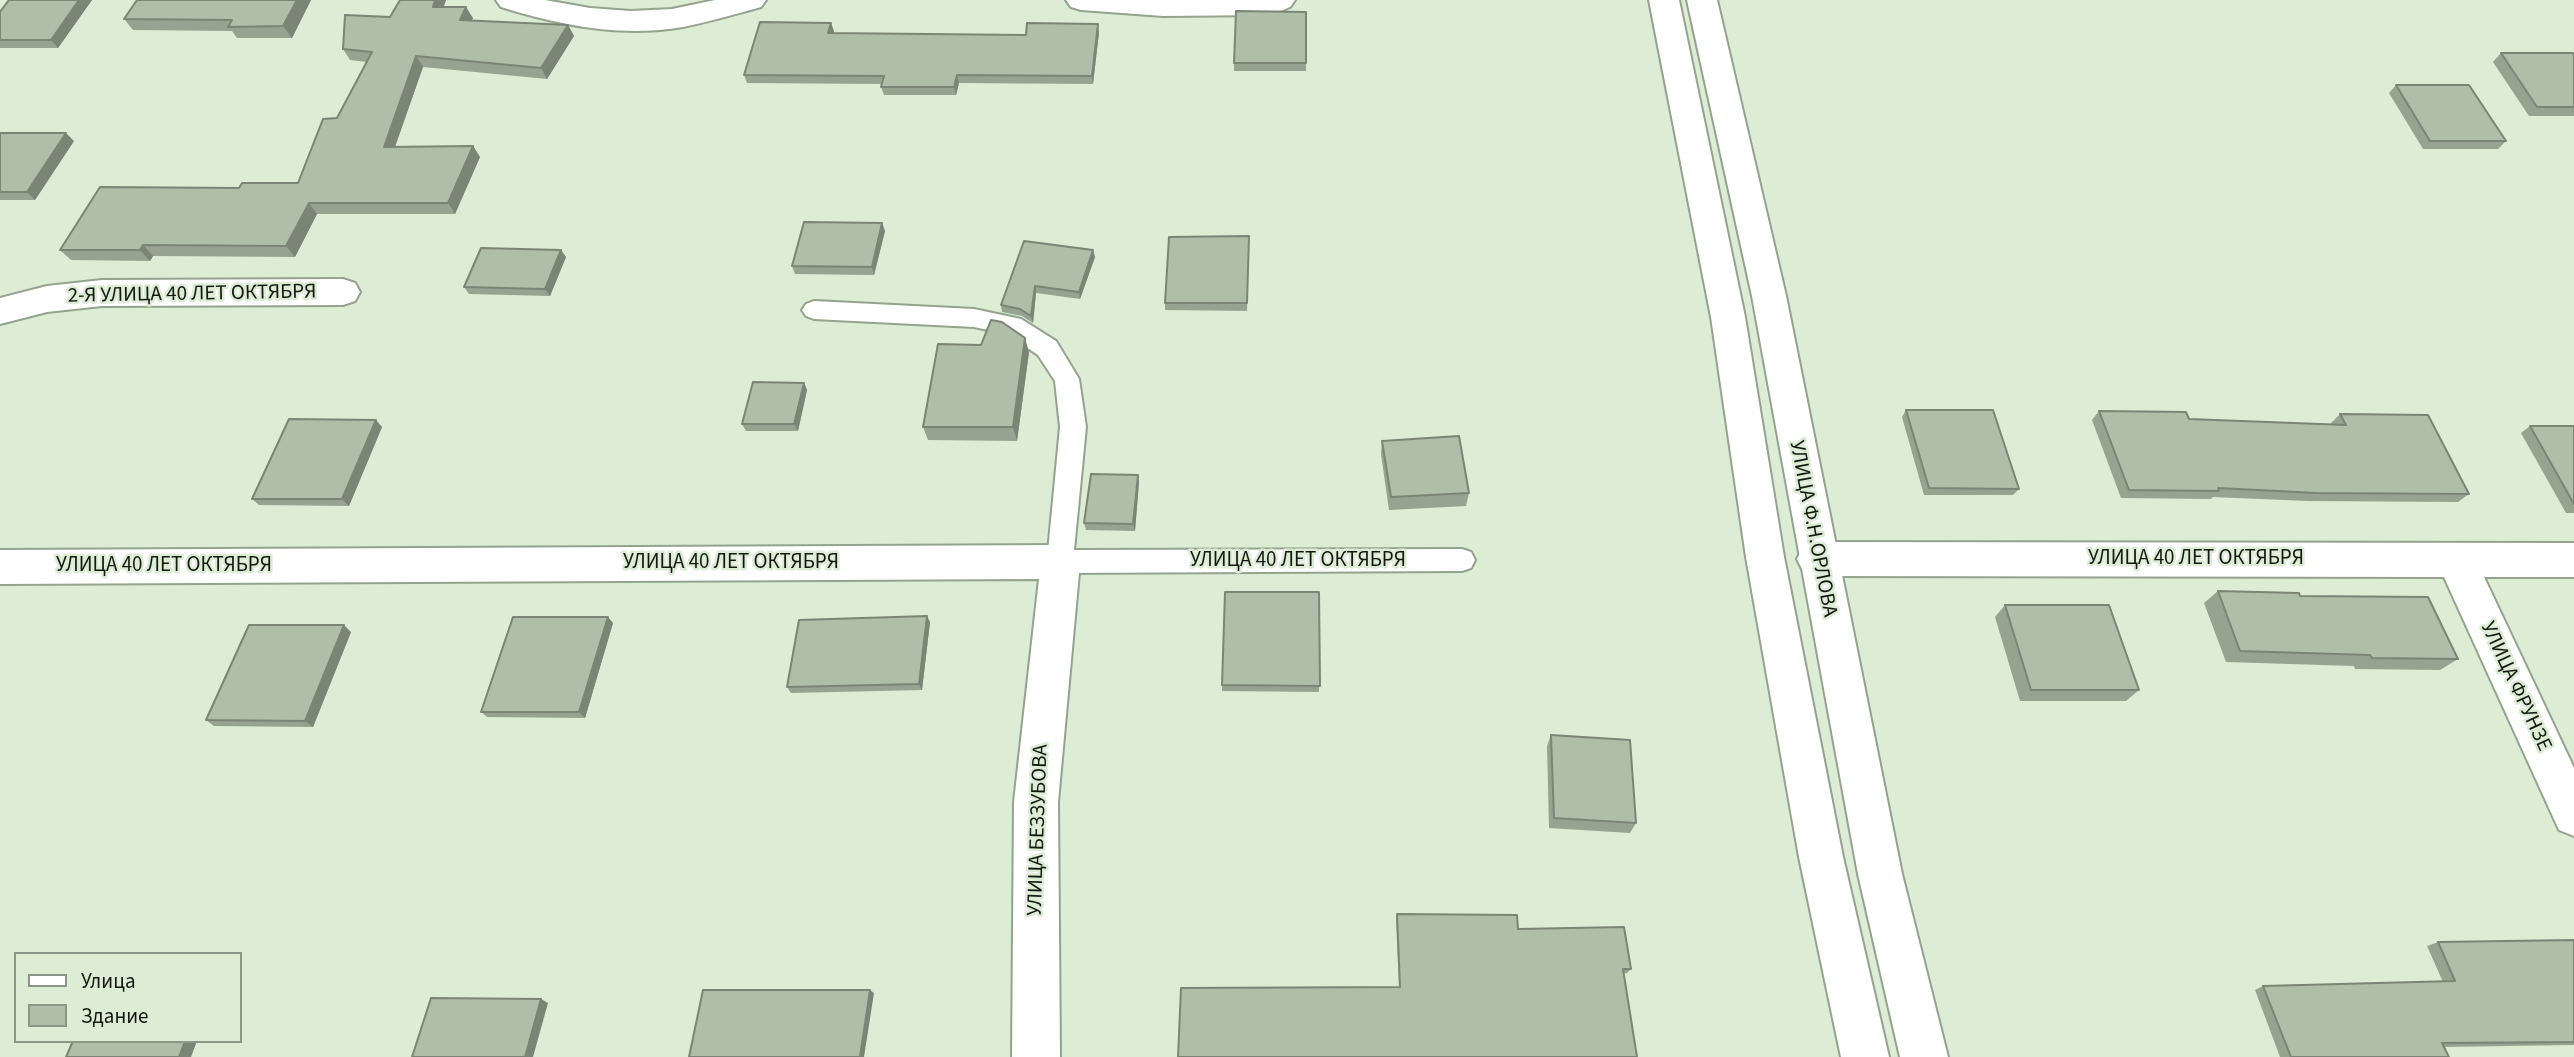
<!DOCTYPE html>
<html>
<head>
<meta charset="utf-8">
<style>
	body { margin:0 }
	#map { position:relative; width:2574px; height:1057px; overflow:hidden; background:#dcecd5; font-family:"Source Sans 3",sans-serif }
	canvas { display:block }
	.legend { position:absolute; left:14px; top:952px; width:228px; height:91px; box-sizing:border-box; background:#dcecd5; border:2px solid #8b9786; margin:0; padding:9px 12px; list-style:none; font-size:21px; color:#121810 }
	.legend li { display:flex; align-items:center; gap:14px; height:35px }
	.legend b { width:35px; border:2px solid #8b9786 }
</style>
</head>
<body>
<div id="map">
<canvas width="2574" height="1057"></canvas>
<ul class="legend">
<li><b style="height:9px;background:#fff"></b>Улица</li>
<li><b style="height:19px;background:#afbea8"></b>Здание</li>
</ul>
</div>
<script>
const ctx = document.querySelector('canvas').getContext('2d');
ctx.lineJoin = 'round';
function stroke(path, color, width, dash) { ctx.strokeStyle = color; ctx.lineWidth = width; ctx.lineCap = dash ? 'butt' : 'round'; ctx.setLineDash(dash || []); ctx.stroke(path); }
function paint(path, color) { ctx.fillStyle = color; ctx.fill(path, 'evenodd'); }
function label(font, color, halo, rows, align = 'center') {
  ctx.font = font + ' "Source Sans 3",sans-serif'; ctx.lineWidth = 5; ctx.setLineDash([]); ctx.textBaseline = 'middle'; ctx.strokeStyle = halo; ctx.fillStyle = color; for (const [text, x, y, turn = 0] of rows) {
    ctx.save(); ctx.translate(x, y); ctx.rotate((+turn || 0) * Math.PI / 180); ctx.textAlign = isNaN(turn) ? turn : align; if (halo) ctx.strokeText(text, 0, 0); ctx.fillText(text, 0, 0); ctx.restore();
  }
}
const service = new Path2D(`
	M814,301L974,309L1021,319L1056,341L1079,379L1086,427L1074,550L1462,549L1471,552L1475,560L1471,568L1462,571L1060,573L1051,570L1047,562L1060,427L1055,381L1038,355L1007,334L974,327L814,319L806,316L802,310L806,304Z`);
const minor = new Path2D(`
	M496,0H545L590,8L631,11L672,9L715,0H766L761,7C735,14 709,22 683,27C621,38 559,25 501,7Z
	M1066,0H1295L1290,7L1271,15L1163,16L1081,10L1071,7Z
	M343,279L355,283L360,292L355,301L343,305L102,306L47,312L0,324V298L47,286L102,280Z
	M1817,542L2574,543V577H2484L2574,768V836L2559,830L2444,577L1817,576L1803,571L1797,559L1803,547Z
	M1060,545L1074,550L1080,562L1058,802L1060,1057H1012L1014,802L1039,579L0,584V550Z`);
const secondary = new Path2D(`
	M1649,0H1679L1745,317L1784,557L1843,857L1889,1057H1841L1799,857L1746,557L1711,317Z
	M1687,0H1717L1786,296L1902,874L1948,1057H1900L1858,874L1752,296Z`);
stroke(service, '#94a38d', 4);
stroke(minor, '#94a38d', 4);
stroke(secondary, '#94a38d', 4);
paint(service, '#fff');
paint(minor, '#fff');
paint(secondary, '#fff');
paint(new Path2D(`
	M9,0H92L58,48H0V12Z
	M311,0L292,38H237L232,31L133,30L124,19Z
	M400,0H446L443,7L473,18L471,21L568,25L574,36L547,79L423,67L395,147L473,146L480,157L455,214H317L295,257L153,256L150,261L71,260L60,250L239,188L298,183L337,118L367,62L350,60L343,49L390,17Z
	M1306,12V71H1234V63Z
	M834,31L833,33L1026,35L1099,32L1093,84L959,83L956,95H884L881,87L882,84L747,83L744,75Z
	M2501,53L2574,55V116H2529L2493,62Z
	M2396,85L2506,141L2498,149H2423L2389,93Z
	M0,133L74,141L35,200H0Z
	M882,223L885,231L874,275L795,274L792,266Z
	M1249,244L1247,311L1165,310V303Z
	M561,250L566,257L550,296L469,294L464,287Z
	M1093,250L1095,257L1080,299L1036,293L1033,323L1022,316L1002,312L1001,305Z
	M981,345L1029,352L1017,441L928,440L923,427Z
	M804,383L807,390L798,431H746L742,424Z
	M1906,410L2019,489L2013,495H1924L1902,417Z
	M2099,411L2189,419L2332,425L2331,423L2340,414L2469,494L2458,502L2308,501L2213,497L2211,499L2121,498L2092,420Z
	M2530,426H2574V513H2566L2521,433Z
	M382,427L349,506L259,505L252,499Z
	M1382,441L1469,493L1466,506L1389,510L1381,454Z
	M1138,475L1139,482L1135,531L1086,530L1084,523Z
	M2218,591L2300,596L2458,659L2440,670L2355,669L2354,666L2226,662L2204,603Z
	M1319,592V692L1222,691V685Z
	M2005,605L2139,690L2126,701H2020L1995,617Z
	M930,622L922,690L791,693L787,687Z
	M613,623L585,718L487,717L481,712Z
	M351,632L313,727L214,726L206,720Z
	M1551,735L1636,823L1630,833L1549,828L1547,746Z
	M1397,914L1518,929L1631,969L1627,973L1399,987L1396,918Z
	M2574,940V1045L2444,1047L2449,1057H2280L2255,990L2263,986L2443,982L2427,946L2438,942Z`), '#96a390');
paint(new Path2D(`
	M79,0H92L58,48L51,40Z
	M297,0H311L292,38L283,26Z
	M435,0H446L440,18L433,7Z
	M466,7L473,18L466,31L460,20Z
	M831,23L834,31L831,41L828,33Z
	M1098,24L1099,32L1093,84L1092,76Z
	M568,25L574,36L547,79L541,68Z
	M416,56L423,67L391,158L384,147Z
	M957,75L959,83L956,95L954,87Z
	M66,133L74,141L35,200L27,192Z
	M473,146L480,157L455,214L448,203Z
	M309,203L317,214L295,257L286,246Z
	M882,223L885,231L874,275L872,267Z
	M143,245L153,256L150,261L140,250Z
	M561,250L566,257L550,296L545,289Z
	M1093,250L1095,257L1080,299L1079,292Z
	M1035,286L1036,293L1033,323L1031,316Z
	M1025,338L1029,352L1017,441L1013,427Z
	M804,383L807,390L798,431L794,424Z
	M376,420L382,427L349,506L342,499Z
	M1138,475L1139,482L1135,531L1133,524Z
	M927,616L930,622L922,690L919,684Z
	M608,617L613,623L585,718L579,712Z
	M344,625L351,632L313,727L305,721Z
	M870,990L874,993L864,1057H860Z
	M541,999L548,1003L533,1057H525Z
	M185,1041H197L191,1057H179Z`), '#7a8576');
const building = new Path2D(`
	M9,0H79L51,40H0V12Z
	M137,0H297L283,26L228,27L232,20L124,19Z
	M400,0H435L433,7H466L460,20L568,25L541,68L416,56L384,147L473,146L448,203H309L286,246L143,245L140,250H60L100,187L239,188L242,183H298L323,119L337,118L372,52L343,49L345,15L390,17Z
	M1236,11L1306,12V63H1234Z
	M760,22L831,23L828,33L1026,35L1027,23L1098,24L1092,76L957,75L954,87H881L884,76L744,75Z
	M2501,53H2573L2574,55V107H2537Z
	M2396,85H2469L2506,141H2430Z
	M0,133H66L27,192H0Z
	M804,222L882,223L872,267L792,266Z
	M1249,236L1247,303H1165L1169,237Z
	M1024,241L1093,250L1079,292L1035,286L1031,316L1020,309L1001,305Z
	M481,248L561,250L545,289L464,287Z
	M991,320L1002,322L1025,338L1013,427H923L938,344L981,345Z
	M753,382L804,383L794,424H742Z
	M1906,410H1993L2019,489L1929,488Z
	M2099,411L2186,412L2189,419L2346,425L2340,414L2428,415L2469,494L2317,493L2218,488L2219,491L2129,490Z
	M289,419L376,420L342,499H252Z
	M2530,426H2574V504Z
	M1459,436L1469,493L1391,497L1382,441Z
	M1091,474L1138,475L1133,524L1084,523Z
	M2218,591L2299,593L2300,596L2428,597L2458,659L2372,658L2370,655L2240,651Z
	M1225,592H1319L1320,686L1222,685Z
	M2005,605H2109L2139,690H2031Z
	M927,616L919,684L787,687L799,620Z
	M513,617H608L579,712H481Z
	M249,625H344L305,721L206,720Z
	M1551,735L1630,740L1636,823L1554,818Z
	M1397,914L1517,915L1518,929L1624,927L1631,969H1623L1637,1057H1178L1181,988L1400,987Z
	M2574,940V1042L2442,1043L2449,1057H2291L2263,986L2455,981L2438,942Z
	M703,990H870L860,1057H689Z
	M431,998L541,999L525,1057H412Z
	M73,1041H185L179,1057H66Z`);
paint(building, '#afbea8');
stroke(building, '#7a8576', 2);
label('21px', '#121810', '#dcecd5', [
	["2-Я УЛИЦА 40 ЛЕТ ОКТЯБРЯ",192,295,-1],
	["УЛИЦА Ф.Н.ОРЛОВА",1812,529,79],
	["УЛИЦА 40 ЛЕТ ОКТЯБРЯ",2196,559],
	["УЛИЦА 40 ЛЕТ ОКТЯБРЯ",1298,561],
	["УЛИЦА 40 ЛЕТ ОКТЯБРЯ",731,563],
	["УЛИЦА 40 ЛЕТ ОКТЯБРЯ",164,566],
	["УЛИЦА ФРУНЗЕ",2515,687,65],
	["УЛИЦА БЕЗЗУБОВА",1039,830,-88]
]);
</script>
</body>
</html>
